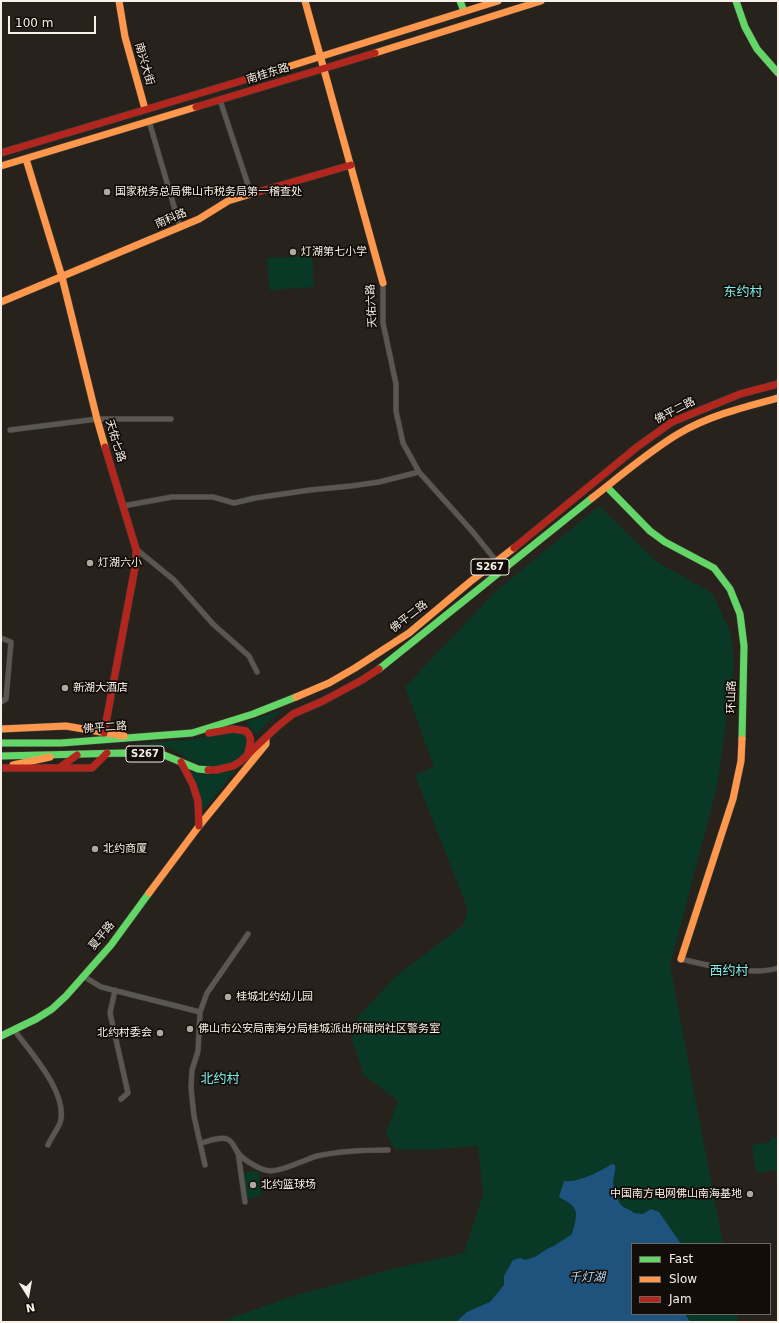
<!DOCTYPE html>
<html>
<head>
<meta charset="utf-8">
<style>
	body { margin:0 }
	#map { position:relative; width:779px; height:1323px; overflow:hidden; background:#28221c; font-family:"DejaVu Sans",sans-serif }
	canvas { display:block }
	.frame { position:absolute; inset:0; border:2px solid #f8efe7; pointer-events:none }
	.legend { position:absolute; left:631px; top:1243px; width:140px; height:72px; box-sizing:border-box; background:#120d08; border:1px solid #6e6761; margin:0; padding:5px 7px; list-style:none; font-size:12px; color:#f8efe7 }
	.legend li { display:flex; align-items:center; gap:8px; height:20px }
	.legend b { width:20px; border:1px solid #6e6761 }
	.north { position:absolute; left:8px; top:1275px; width:40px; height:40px; -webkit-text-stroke:3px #120d08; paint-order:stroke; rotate:169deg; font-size:11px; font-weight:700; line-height:16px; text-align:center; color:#f8efe7 }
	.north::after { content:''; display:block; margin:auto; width:14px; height:18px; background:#f8efe7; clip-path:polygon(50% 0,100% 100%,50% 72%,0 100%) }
	.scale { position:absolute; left:8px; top:16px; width:88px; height:18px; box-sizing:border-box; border:2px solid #f8efe7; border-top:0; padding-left:5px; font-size:12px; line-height:14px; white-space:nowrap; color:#f8efe7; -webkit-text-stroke:3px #120d08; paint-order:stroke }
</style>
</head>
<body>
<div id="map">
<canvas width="779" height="1323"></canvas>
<div class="frame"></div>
<ul class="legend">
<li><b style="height:5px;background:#63d668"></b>Fast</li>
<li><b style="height:5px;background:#ff974d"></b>Slow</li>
<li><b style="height:5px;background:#b3261e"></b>Jam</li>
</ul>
<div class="north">N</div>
<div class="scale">100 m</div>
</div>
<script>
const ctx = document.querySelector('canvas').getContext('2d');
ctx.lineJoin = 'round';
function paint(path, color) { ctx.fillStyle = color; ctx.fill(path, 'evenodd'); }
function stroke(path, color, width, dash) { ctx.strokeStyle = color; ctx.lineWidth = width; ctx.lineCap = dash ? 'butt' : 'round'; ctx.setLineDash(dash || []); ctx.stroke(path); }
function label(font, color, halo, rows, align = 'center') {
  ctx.font = font + ' "DejaVu Sans","Noto Sans SC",sans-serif'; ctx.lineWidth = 3.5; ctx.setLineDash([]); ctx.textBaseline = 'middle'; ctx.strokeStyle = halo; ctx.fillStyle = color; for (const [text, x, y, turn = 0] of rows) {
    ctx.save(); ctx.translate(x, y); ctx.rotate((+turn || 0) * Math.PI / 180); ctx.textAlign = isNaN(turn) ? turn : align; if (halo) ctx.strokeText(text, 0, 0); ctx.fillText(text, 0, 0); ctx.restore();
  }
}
paint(new Path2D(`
	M312,256L314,287L269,290L267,258Z
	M599,506L656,561L712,593L731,633L734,665L717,787L670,965L723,1244H632V1314H737L738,1322H220L293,1296L396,1268L464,1253L483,1194L478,1146L428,1150L395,1149L386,1133L398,1101L364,1075L352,1040L357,1018L395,977L463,925L468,910L415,775L434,767L405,687L495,592Z
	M285,709L269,721L256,735L246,722Z
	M237,729L247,736V750C233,765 213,771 194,762C185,758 178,751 169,748C159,744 144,745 133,744L189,740L210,736Z
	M188,771C209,777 214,774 235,771L203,810L198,787Z
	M778,1137V1192L775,1170L756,1173L752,1145L770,1142V1138Z
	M258,1171L262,1196L247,1199L243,1173Z`), '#093826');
paint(new Path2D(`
	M612,1164L615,1165C616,1171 614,1175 613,1181C613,1187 617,1200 621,1205C625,1209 630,1209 634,1213L643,1214L651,1209L659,1212L681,1244H632V1314H685L690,1322H456L467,1312L490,1302L504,1285V1276L513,1260L520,1258L525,1260L535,1257L547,1249L554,1246L572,1234C578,1212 580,1208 559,1197L564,1181C578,1183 601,1171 612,1164Z`), '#1e537e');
const street = new Path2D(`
	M220,100L251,194
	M149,121L180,227
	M383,283V323L396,384V411L403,443L419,472L472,531L497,562
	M10,430L97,419H171
	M123,506L172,497H213L234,503L255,498L310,490L351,486L379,482L419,472
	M136,549L174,580L213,624L249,656L257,672
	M1,638L11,642L6,699L1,702
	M681,959C705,965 755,976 778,968
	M83,976L101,987L200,1012
	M115,990L110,1013L128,1093L121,1099
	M15,1031C31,1053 69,1094 60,1123C57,1130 51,1138 48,1145
	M200,1143C207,1142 220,1136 227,1139C233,1141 235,1149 238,1153C245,1161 260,1170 270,1171C283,1171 304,1160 317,1156C340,1151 365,1150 388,1150
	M238,1152L245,1202
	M205,1165L194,1116L191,1088L192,1070L198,1051L200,1012L207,993L248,934`);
const fast = new Path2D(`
	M460,1L464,11
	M736,1L745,27L757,49L778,73
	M607,487L650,531L665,542L714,568L730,589L740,614L744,646L742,739
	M379,669L592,498
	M1,743H61L192,733L253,714L296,697
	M1,756L124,753L164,755L198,769L208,770
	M1,1036L36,1019L52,1009L66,996L111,945L149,893`);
const slow = new Path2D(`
	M119,1L125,37L145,109
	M305,1L383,283
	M375,53L541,1
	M284,68L498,1
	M26,159L62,277L97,419L105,447
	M1,166L196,107
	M1,302L199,219L228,201L251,194
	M592,498C619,477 648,452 678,434C708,416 744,407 778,398
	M296,697L329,683L355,668L409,633L471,581L514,548
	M1,729L66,726L124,736
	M13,765L50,757
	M149,893L199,826L266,744V738
	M681,959L733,799L741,761L742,739`);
const jam = new Path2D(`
	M196,107L375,53
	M1,153L284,68
	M251,194L351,165
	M514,548L637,447L672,422L740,394L778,384
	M104,733L136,562V549L105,447
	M209,733L233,729L246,731C253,738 250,744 248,753
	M181,762L193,785L198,801L199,826
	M1,768H92L107,753
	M59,768L77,755
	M208,770H216L233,766L241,761L278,726L293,714L323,701L362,680L379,669`);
stroke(street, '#433d38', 6);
stroke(fast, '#433d38', 8);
stroke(slow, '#433d38', 8);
stroke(jam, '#433d38', 8);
stroke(street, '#5a5651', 5);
stroke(fast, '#63d668', 7);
stroke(slow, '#ff974d', 7);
stroke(jam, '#b3261e', 7);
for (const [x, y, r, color] of [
	[107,192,4,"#afa7a0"],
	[293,252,4,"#afa7a0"],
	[90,563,4,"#afa7a0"],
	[65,688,4,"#afa7a0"],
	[95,849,4,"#afa7a0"],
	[228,997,4,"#afa7a0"],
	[190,1029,4,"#afa7a0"],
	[160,1033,4,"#afa7a0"],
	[253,1185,4,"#afa7a0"],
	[750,1194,4,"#afa7a0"]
]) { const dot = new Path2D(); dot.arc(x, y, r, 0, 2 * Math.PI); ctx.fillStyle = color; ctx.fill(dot); stroke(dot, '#120d08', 1.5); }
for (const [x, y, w] of [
	[490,567,38],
	[145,754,38]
]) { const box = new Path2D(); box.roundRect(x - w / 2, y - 8, w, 16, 3); ctx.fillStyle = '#120d08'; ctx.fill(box); stroke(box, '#f8efe7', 1); }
label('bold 10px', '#f8efe7', null, [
	["S267",490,567],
	["S267",145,754]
]);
label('11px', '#f8efe7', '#120d08', [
	["南兴大街",144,64,74],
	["南桂东路",268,74,-17],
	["南科路",171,219,-23],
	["天佑六路",372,306,-93],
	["佛平二路",675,411,-27],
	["天佑七路",115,441,73],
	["佛平二路",409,617,-38],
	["环山路",732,697,-89],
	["佛平二路",105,728,-4],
	["夏平路",102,936,-51]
]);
label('11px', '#f8efe7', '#120d08', [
	["国家税务总局佛山市税务局第一稽查处",115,192],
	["灯湖第七小学",301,252],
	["灯湖六小",98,563],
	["新湖大酒店",73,688],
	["北约商厦",103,849],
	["桂城北约幼儿园",236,997],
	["佛山市公安局南海分局桂城派出所礌岗社区警务室",198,1029],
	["北约村委会",152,1033,"right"],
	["北约篮球场",261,1185],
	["中国南方电网佛山南海基地",742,1194,"right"]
], 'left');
label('italic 12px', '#b7dbfd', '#120d08', [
	["千灯湖",587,1278]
]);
label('13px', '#7eeaeb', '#120d08', [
	["东约村",743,293],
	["西约村",729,972],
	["北约村",220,1080]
]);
</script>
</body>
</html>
